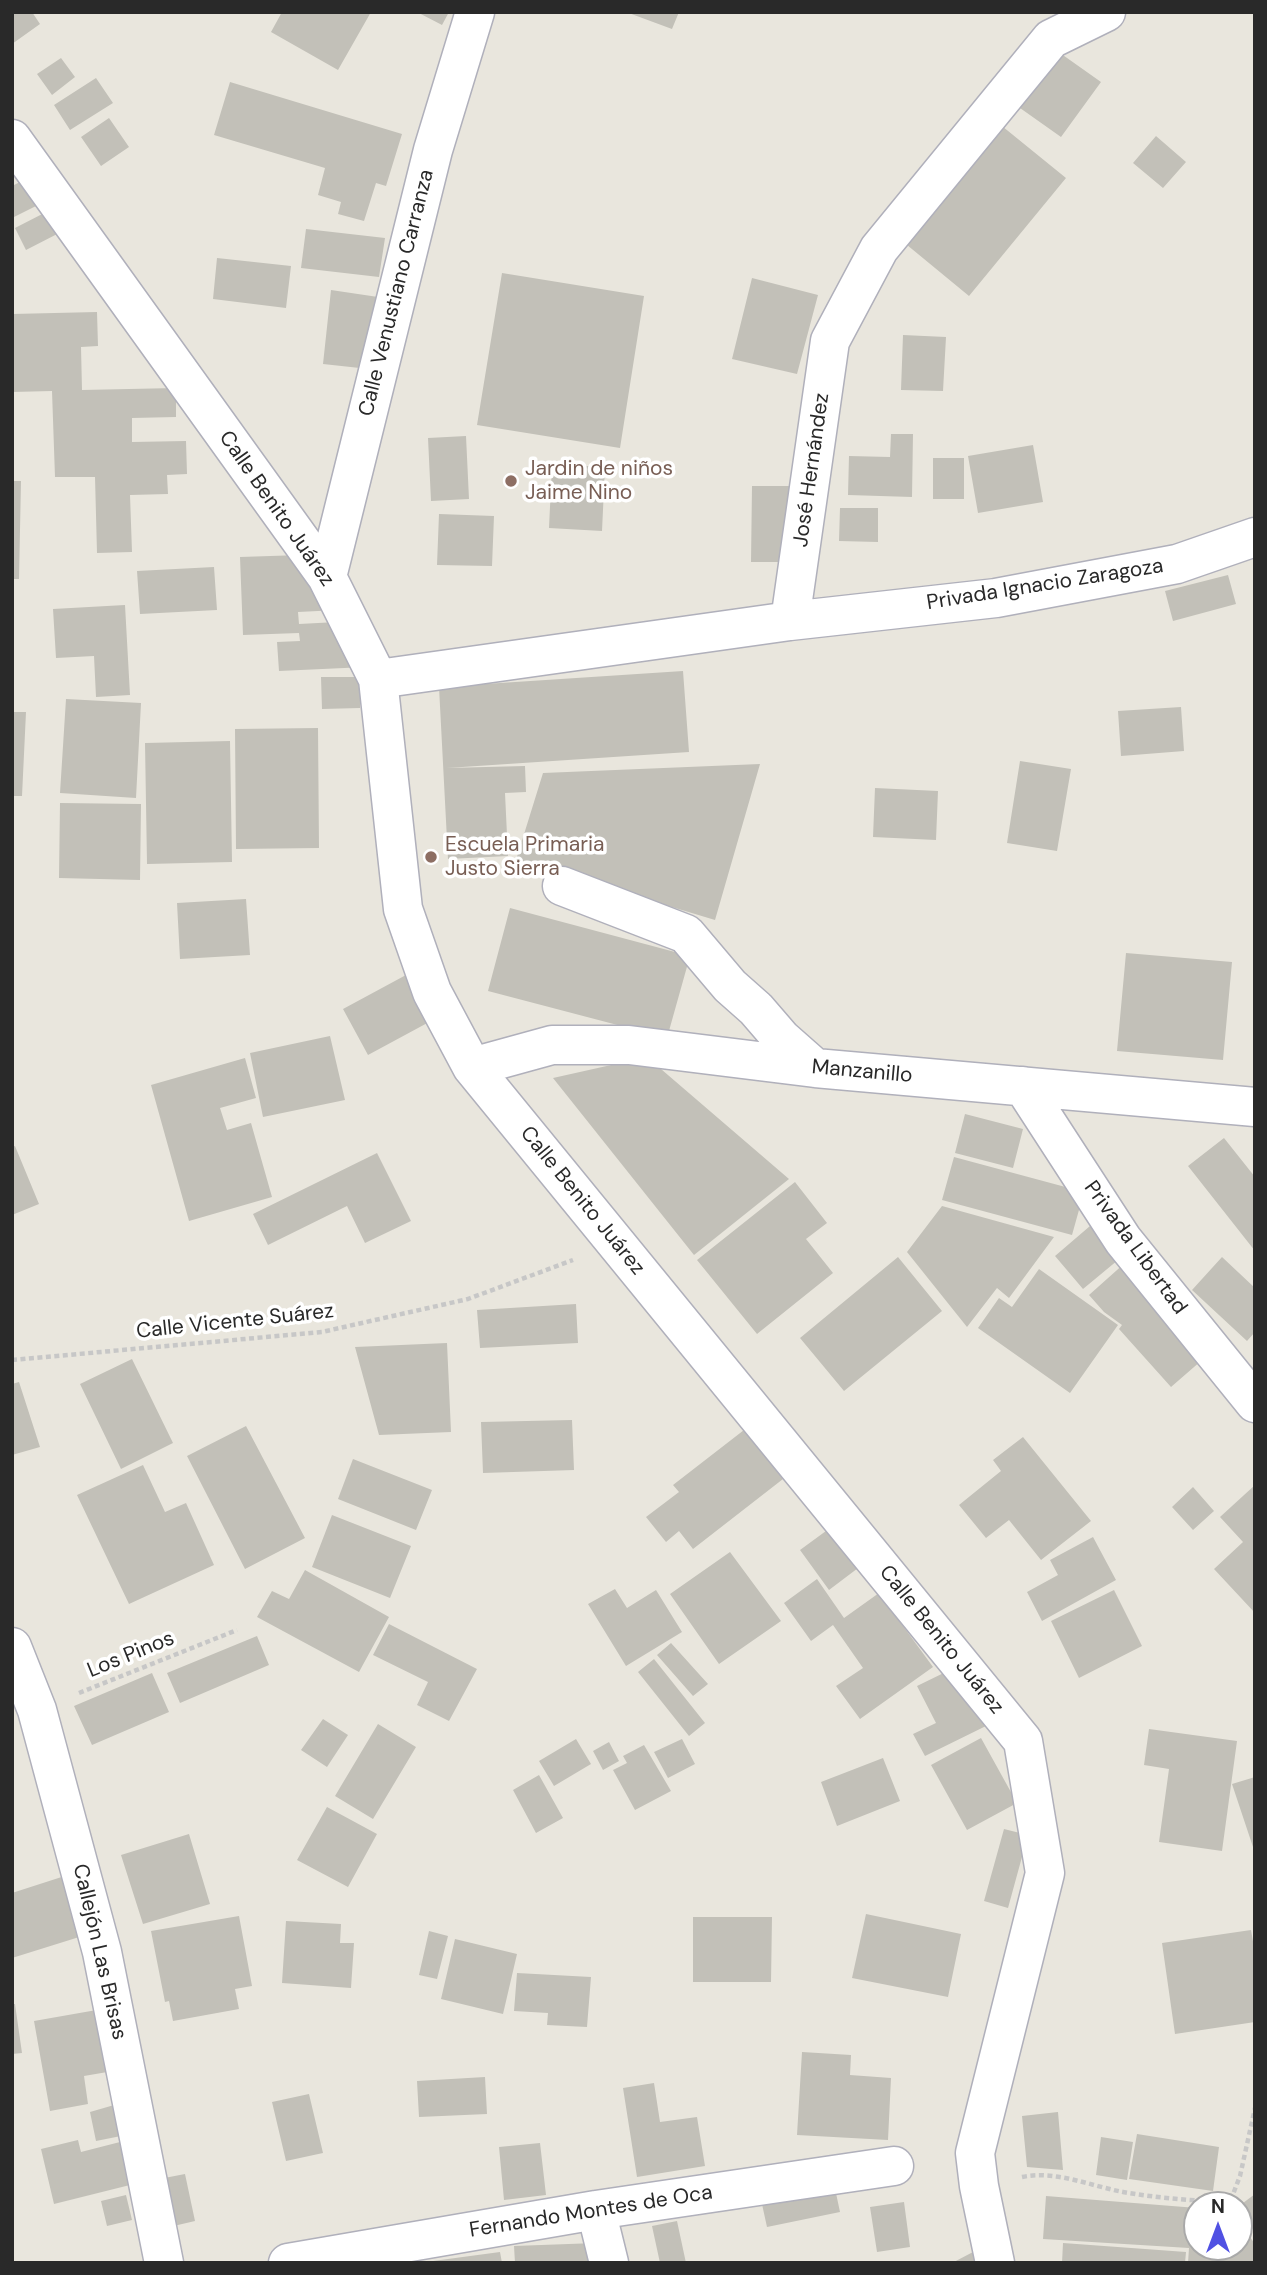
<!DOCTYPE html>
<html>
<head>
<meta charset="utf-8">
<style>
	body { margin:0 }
	#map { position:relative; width:1267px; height:2275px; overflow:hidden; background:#e9e6dd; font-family:"DM Sans",sans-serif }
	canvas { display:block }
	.frame { position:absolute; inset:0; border:14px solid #292929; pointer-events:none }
	.north { position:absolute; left:1183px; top:2191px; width:70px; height:70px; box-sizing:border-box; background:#fff; border:2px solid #a9a9a9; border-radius:50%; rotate:0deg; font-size:19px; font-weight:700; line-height:28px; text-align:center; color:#292929 }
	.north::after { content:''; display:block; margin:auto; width:24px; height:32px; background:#5051e3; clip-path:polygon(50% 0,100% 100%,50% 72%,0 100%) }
</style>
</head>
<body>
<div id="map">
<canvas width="1267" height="2275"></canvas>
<div class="frame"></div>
<div class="north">N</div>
</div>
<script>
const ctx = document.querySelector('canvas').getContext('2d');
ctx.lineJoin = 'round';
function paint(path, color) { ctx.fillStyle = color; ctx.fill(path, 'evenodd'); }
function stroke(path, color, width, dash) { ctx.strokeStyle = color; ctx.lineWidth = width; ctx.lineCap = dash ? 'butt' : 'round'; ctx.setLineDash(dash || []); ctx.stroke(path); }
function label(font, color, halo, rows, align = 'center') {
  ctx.font = font + ' "DM Sans",sans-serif'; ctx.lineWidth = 7; ctx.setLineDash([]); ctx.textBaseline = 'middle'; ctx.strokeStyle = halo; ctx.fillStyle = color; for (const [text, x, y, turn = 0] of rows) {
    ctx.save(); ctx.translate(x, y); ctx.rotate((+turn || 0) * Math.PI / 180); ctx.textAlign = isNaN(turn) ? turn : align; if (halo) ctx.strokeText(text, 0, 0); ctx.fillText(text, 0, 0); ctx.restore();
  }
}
paint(new Path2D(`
	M12,12H32L40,24L12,44Z
	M282,12H371L338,70L271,32Z
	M417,12H449L442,25Z
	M626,12H679L672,29Z
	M1060,53L1101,82L1061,137L1020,108Z
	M61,58L75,77L52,95L37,74Z
	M96,78L113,103L70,130L54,105Z
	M230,82L402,134L386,186L376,183L364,221L338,214L341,202L318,195L325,168L214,135Z
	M109,118L129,147L101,166L81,137Z
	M997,122L1066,178L969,296L901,240Z
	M1156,136L1186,162L1163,188L1133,163Z
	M30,177L42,203L12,218V186Z
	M52,209L63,231L26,250L15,228Z
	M306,229L385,238L379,277L301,268Z
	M217,258L291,266L286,308L213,299Z
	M502,273L644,296L620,448L477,425Z
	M752,278L818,295L797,374L732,359Z
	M331,290L378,297L369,369L323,364Z
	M97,312L98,346L81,347L82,390L176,388V417L132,418V442L186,441L187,474L167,475L168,494L130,495L132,552L97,553L95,477H55L52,391L12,392V314Z
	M903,335L946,337L943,391L901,390Z
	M891,434H913L912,497L848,495L849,456L890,457Z
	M466,436L469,499L431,501L428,438Z
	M1033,445L1043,502L978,513L968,456Z
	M933,458H964V499H933Z
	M552,464L605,467L602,531L549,528Z
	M12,481H21L19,579H12Z
	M752,486H790L789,562H751Z
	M840,508H878V542L839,541Z
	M439,514L494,516L492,566L437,565Z
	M301,555L338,610L298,612L299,624L337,622L366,667L279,671L277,642L300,641L299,633L243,635L240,557Z
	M214,567L217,610L140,614L137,571Z
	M1228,575L1236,604L1173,621L1165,591Z
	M125,605L130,695L96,697L94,656L56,658L53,609Z
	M683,671L689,752L447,768L525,766L526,792L505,793L508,856L448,859L439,687Z
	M321,677H360V708L322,709Z
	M66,699L141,703L136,798L60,793Z
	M1181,707L1184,751L1121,756L1118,711Z
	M12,712H26L22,796H12Z
	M318,728L319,848L236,849L235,729Z
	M230,741L232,862L147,864L145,743Z
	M1020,761L1071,769L1057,851L1007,843Z
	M760,764L715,920L516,860L543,773Z
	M875,788L938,791L936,840L873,837Z
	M60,803L141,804L140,880L59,878Z
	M246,899L250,955L180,959L177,903Z
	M510,908L690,956L667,1038L488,991Z
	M1126,953L1232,962L1223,1060L1117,1051Z
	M406,975L431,1021L368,1055L343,1009Z
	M330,1036L345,1100L263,1117L250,1053Z
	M647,1057L789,1179L694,1255L553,1078Z
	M245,1058L256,1098L220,1108L227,1130L251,1123L272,1197L189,1221L151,1085Z
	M965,1114L1023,1129L1013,1168L955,1153Z
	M1224,1138L1255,1177V1251L1188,1166Z
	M15,1146L39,1204L12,1215V1147Z
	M377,1153L411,1221L365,1243L347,1206L268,1245L253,1214Z
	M954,1157L1084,1192L1072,1235L942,1200Z
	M795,1182L827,1223L806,1239L833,1273L757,1334L697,1260Z
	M942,1206L1054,1237L1009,1298L997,1288L967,1327L907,1252Z
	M1090,1226L1118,1260L1083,1289L1055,1256Z
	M898,1257L942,1311L844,1391L800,1338Z
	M1222,1257L1255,1288V1332L1247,1341L1192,1290Z
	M1126,1262L1209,1354L1171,1387L1119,1329L1122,1325L1104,1312L1089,1295Z
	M1039,1269L1118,1325L1070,1393L978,1328L999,1298L1012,1307Z
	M576,1304L578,1343L480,1348L477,1310Z
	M447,1343L451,1432L379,1435L355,1347Z
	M132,1359L173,1443L121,1469L80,1384Z
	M19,1382L40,1447L12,1455V1384Z
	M572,1420L574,1470L483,1473L481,1422Z
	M246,1426L305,1538L245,1569L187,1456Z
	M744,1430L783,1479L693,1549L679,1531L666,1542L646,1517L679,1492L673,1485Z
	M1023,1437L1091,1521L1041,1560L1009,1520L986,1538L959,1505L1001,1471L993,1460Z
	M353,1459L432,1490L416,1530L338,1499Z
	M143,1465L165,1512L186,1503L214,1565L129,1604L77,1495Z
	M1255,1485V1613L1214,1569L1243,1542L1220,1517Z
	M1193,1487L1214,1511L1193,1530L1172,1507Z
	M332,1515L411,1546L390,1598L312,1567Z
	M841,1520L870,1559L829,1590L800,1550Z
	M1093,1537L1116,1580L1042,1621L1027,1592L1058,1575L1050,1560Z
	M730,1552L781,1621L719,1664L670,1594Z
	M305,1570L389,1617L359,1672L257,1617L272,1591L289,1599Z
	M817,1579L844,1618L879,1593L933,1667L860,1719L836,1686L863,1668L833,1625L811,1641L784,1603Z
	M615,1589L627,1608L656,1590L682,1632L626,1666L588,1604Z
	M1114,1590L1142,1646L1079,1678L1051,1621Z
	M389,1624L477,1669L449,1721L417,1705L428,1682L373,1655Z
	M257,1636L269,1665L180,1703L167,1673Z
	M671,1643L708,1684L693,1696L657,1655Z
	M654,1659L705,1723L689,1736L638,1672Z
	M958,1666L988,1725L925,1756L913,1734L936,1723L917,1686Z
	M152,1673L169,1712L92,1745L74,1706Z
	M323,1719L348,1735L327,1767L301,1750Z
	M378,1724L416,1747L373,1819L335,1796Z
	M1149,1729L1237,1741L1222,1851L1159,1842L1169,1769L1144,1765Z
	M981,1738L1017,1803L967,1830L931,1765Z
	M576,1739L591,1764L554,1786L539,1761Z
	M682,1739L695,1764L668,1778L654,1752Z
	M609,1742L619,1761L603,1770L593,1751Z
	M644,1745L671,1791L635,1810L613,1770L627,1763L623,1756Z
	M883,1758L900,1801L837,1826L821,1782Z
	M539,1775L563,1818L536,1833L513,1790Z
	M1255,1777V1850H1254L1232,1784Z
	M327,1807L377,1834L348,1887L297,1860Z
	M1004,1829L1028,1835L1008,1908L984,1901Z
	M189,1834L210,1904L143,1924L121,1855Z
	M74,1873L92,1933L12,1958V1893Z
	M866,1914L961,1934L948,1997L852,1978Z
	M239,1916L252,1986L235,1989L239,2009L173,2021L169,2001L165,2002L151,1931Z
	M693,1917H772L771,1982H693Z
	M286,1921L341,1924L340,1943H354L351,1988L282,1983Z
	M1251,1930L1255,1953V2022L1175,2034L1162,1943Z
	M429,1931L448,1936L437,1979L419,1975Z
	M455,1939L517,1954L503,2014L441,1999Z
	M517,1973L591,1977L587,2027L547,2025L548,2013L514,2011Z
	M12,2004H15L22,2053L12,2054Z
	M108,2008L119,2070L84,2076L88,2104L50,2111L34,2021Z
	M802,2052L851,2055L850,2075L891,2078L888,2140L797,2135Z
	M485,2077L487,2114L419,2117L417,2081Z
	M654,2083L660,2122L697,2117L705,2166L637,2177L623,2088Z
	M309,2094L323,2153L286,2161L272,2102Z
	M128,2101L131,2134L96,2141L90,2112Z
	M1058,2112L1063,2170L1027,2167L1022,2116Z
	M1137,2134L1219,2147L1213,2191L1129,2179Z
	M1101,2137L1133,2142L1127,2180L1096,2175Z
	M78,2140L81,2152L120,2142L130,2185L54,2204L41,2149Z
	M540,2143L546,2195L504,2200L499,2147Z
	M185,2174L195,2221L165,2228L154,2180Z
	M833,2179L840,2212L767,2227L760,2195Z
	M1255,2194V2232L1239,2212V2206Z
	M126,2195L132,2220L107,2226L101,2201Z
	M1046,2196L1197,2208V2247H1239V2222L1255,2244V2263H1188L1189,2248L1043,2239Z
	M904,2202L910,2247L877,2252L870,2207Z
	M677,2221L686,2263H660L652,2226Z
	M596,2243L597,2263H515L514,2246Z
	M1063,2243L1186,2252L1185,2263H1062Z
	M500,2252L502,2263H433V2261Z
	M973,2252L978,2263H952Z`), '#c2c0b8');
const minor = new Path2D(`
	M12,139L327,577L378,679L403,909L432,992L472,1067L1023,1741L1045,1873L975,2153L979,2186L995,2263
	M327,577L433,150L475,12
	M790,621L996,598L1177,564L1255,537
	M378,679L790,621L830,341L879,249L1051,39L1106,12
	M562,886L686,934L730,986L756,1009L781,1038L815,1068
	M472,1067L552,1045H629L815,1068L1255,1107
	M1023,1086L1123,1240L1255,1403
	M12,1647L37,1710L102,1952L164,2263
	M596,2210L609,2263
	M288,2263L596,2210L894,2166`);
stroke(minor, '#b0b0bb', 41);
stroke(new Path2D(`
	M12,1360L322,1332L468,1299L573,1260
	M79,1693L237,1630
	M1022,2177C1055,2170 1091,2186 1123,2192C1158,2198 1194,2201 1230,2202L1240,2176L1255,2108`), '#c7c7c7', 4.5, [5, 3.5]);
stroke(minor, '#fff', 38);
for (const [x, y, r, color] of [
	[511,481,7,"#8d6e63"],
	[431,857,7,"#8d6e63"]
]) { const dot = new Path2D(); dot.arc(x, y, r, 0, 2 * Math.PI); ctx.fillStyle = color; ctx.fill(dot); stroke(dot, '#fff', 2.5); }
label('21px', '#292929', '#fff', [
	["Calle Venustiano Carranza",397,293,-76],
	["José Hernández",812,470,-82],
	["Calle Benito Juárez",276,509,55],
	["Privada Ignacio Zaragoza",1045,585,-9],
	["Manzanillo",862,1072,5],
	["Calle Benito Juárez",582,1201,51],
	["Privada Libertad",1135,1248,54],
	["Calle Vicente Suárez",235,1322,-6],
	["Calle Benito Juárez",941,1640,51],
	["Los Pinos",131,1655,-22],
	["Callejón Las Brisas",99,1952,77],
	["Fernando Montes de Oca",591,2212,-9]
]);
label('21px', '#785e54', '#fff', [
	["Jardin de niños",525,469],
	["Jaime Nino",525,493],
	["Escuela Primaria",445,845],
	["Justo Sierra",445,869]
], 'left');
</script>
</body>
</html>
